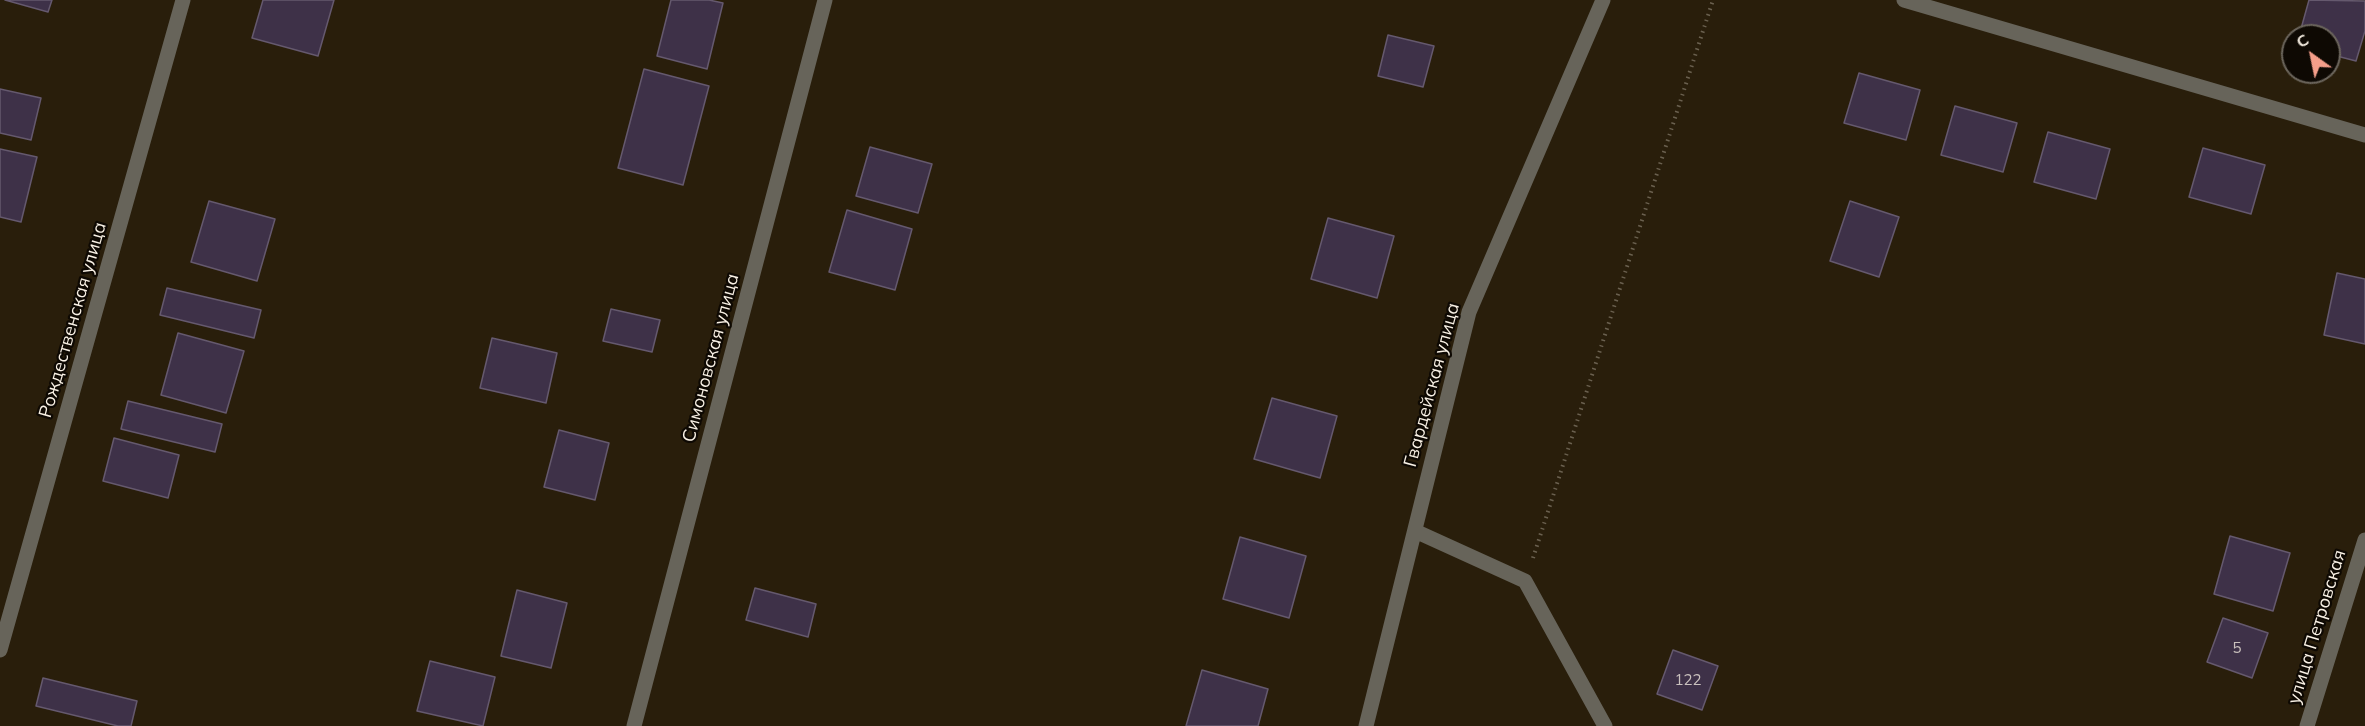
<!DOCTYPE html>
<html>
<head>
<meta charset="utf-8">
<style>
	body { margin:0 }
	#map { position:relative; width:2365px; height:726px; overflow:hidden; background:#291e0b; font-family:Mulish,sans-serif }
	canvas { display:block }
	.north { position:absolute; left:2281px; top:24px; width:60px; height:60px; box-sizing:border-box; background:#0e0903; border:2px solid #6c665d; border-radius:50%; rotate:327deg; font-size:16px; font-weight:700; line-height:24px; text-align:center; color:#f9f1e5 }
	.north::after { content:''; display:block; margin:auto; width:21px; height:27px; background:#f49e8a; clip-path:polygon(50% 0,100% 100%,50% 72%,0 100%) }
</style>
</head>
<body>
<div id="map">
<canvas width="2365" height="726"></canvas>
<div class="north">С</div>
</div>
<script>
const ctx = document.querySelector('canvas').getContext('2d');
ctx.lineJoin = 'round';
function paint(path, color) { ctx.fillStyle = color; ctx.fill(path, 'evenodd'); }
function stroke(path, color, width, dash) { ctx.strokeStyle = color; ctx.lineWidth = width; ctx.lineCap = dash ? 'butt' : 'round'; ctx.setLineDash(dash || []); ctx.stroke(path); }
function label(font, color, halo, rows, align = 'center') {
  ctx.font = font + ' Mulish,sans-serif'; ctx.lineWidth = 4.5; ctx.setLineDash([]); ctx.textBaseline = 'middle'; ctx.strokeStyle = halo; ctx.fillStyle = color; for (const [text, x, y, turn = 0] of rows) {
    ctx.save(); ctx.translate(x, y); ctx.rotate((+turn || 0) * Math.PI / 180); ctx.textAlign = isNaN(turn) ? turn : align; if (halo) ctx.strokeText(text, 0, 0); ctx.fillText(text, 0, 0); ctx.restore();
  }
}
const building = new Path2D(`
	M5,0H52L48,12Z
	M263,0H334L318,56L252,38Z
	M671,0H709L723,3L707,69L657,56Z
	M2309,0L2365,1V31L2356,61L2329,54V36H2299Z
	M1388,35L1434,46L1423,87L1378,76Z
	M644,69L709,86L683,185L618,168Z
	M1859,73L1920,90L1906,140L1844,123Z
	M0,89L41,98L31,140L0,133Z
	M1955,106L2017,123L2003,172L1941,155Z
	M2048,132L2110,149L2096,199L2034,182Z
	M870,147L932,164L918,213L856,196Z
	M2203,148L2265,165L2251,214L2189,197Z
	M0,149L37,157L21,222L0,217Z
	M209,201L275,219L257,281L191,262Z
	M1850,201L1899,217L1879,277L1830,261Z
	M847,210L912,229L895,290L829,272Z
	M1328,218L1394,236L1377,298L1311,279Z
	M2337,273L2365,279V344L2324,335Z
	M167,288L261,310L254,338L160,315Z
	M611,309L660,320L652,352L603,341Z
	M178,333L244,351L226,413L161,395Z
	M492,338L557,353L546,403L480,388Z
	M1272,398L1337,416L1320,478L1254,459Z
	M128,401L222,424L215,452L121,429Z
	M559,430L609,443L595,500L544,487Z
	M114,438L179,455L168,498L103,481Z
	M2230,536L2290,553L2273,611L2214,594Z
	M1240,537L1306,556L1289,618L1223,599Z
	M755,588L816,604L808,637L746,620Z
	M517,590L567,603L551,668L501,656Z
	M2223,618L2268,633L2252,678L2207,662Z
	M1673,650L1718,666L1702,710L1657,694Z
	M430,661L495,677L483,726L417,711Z
	M1202,670L1268,689L1258,726H1186Z
	M43,678L137,701L131,726H118L36,706Z`);
paint(building, '#3e3148');
stroke(building, '#65596e', 1.5);
stroke(new Path2D(`
	M1533,558L1713,0`), '#6a604f', 4, [1.5, 4.5]);
stroke(new Path2D(`
	M1904,0L2365,135
	M1415,531L1525,581L1605,726
	M0,650L183,0
	M634,726L825,0
	M1366,726L1469,312L1603,0
	M2307,726L2365,540`), '#67645a', 15);
label('15px', '#cac1be', null, [
	["5",2237,648],
	["122",1688,680]
]);
label('18px', '#f9f1e5', '#0e0903', [
	["Рождественская улица",73,320,-74],
	["Симоновская улица",711,358,-75],
	["Гвардейская улица",1432,385,-75],
	["улица Петровская",2317,627,-73]
]);
</script>
</body>
</html>
